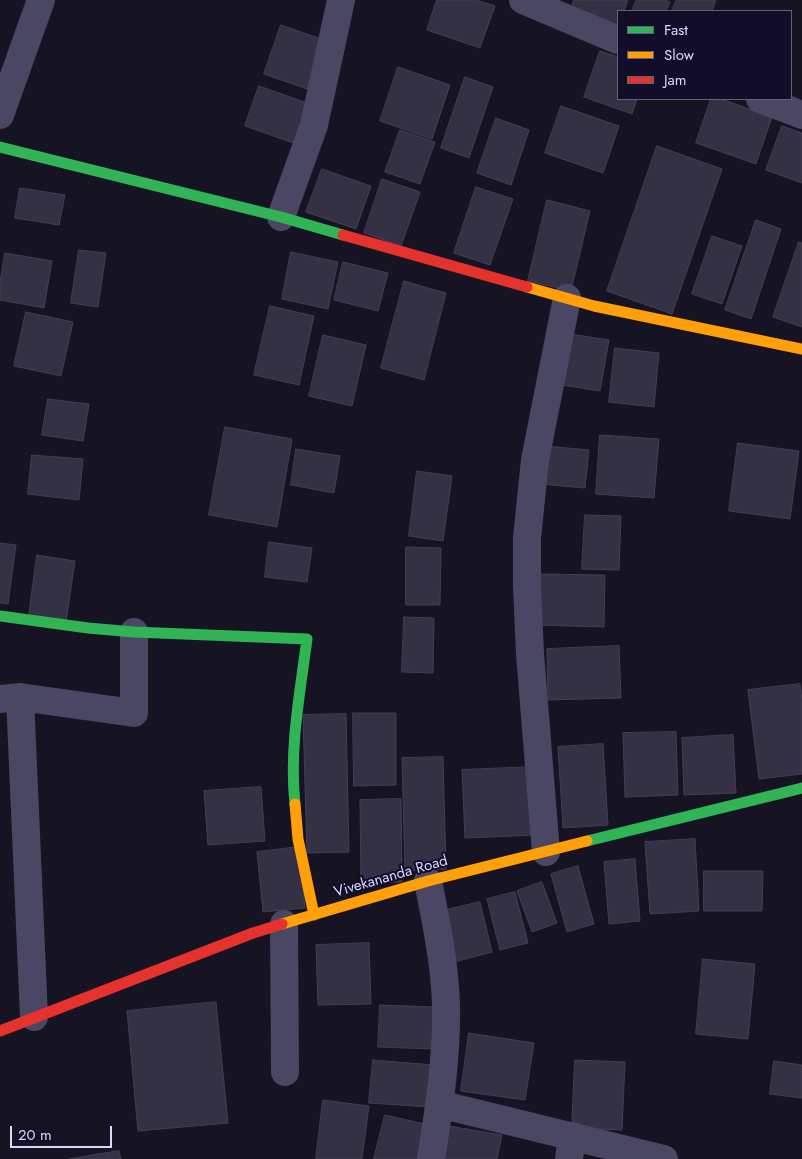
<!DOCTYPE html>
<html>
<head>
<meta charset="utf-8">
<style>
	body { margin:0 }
	#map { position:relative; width:802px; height:1159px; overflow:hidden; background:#161323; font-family:Jost,sans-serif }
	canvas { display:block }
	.legend { position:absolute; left:617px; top:10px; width:175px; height:90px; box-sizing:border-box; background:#120d29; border:1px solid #625d7f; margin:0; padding:6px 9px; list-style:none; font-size:15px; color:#dbd5ff }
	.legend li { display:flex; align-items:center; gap:10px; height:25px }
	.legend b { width:25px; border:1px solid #625d7f }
	.scale { position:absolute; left:10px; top:1126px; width:102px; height:22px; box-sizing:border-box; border:2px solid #dbd5ff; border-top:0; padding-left:6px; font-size:15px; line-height:18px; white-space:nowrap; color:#dbd5ff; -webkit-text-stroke:4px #120d29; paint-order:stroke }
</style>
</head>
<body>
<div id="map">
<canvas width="802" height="1159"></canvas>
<ul class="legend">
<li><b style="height:6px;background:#30b455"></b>Fast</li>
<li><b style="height:6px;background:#ff9f0a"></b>Slow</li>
<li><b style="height:6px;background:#e5322d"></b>Jam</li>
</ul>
<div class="scale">20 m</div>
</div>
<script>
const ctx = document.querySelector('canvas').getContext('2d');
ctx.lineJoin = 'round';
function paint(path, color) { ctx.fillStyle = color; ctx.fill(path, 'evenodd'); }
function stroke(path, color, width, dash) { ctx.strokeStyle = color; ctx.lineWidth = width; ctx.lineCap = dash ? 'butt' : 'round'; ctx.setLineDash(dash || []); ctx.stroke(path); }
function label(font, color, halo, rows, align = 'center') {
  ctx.font = font + ' Jost,sans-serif'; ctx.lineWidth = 4; ctx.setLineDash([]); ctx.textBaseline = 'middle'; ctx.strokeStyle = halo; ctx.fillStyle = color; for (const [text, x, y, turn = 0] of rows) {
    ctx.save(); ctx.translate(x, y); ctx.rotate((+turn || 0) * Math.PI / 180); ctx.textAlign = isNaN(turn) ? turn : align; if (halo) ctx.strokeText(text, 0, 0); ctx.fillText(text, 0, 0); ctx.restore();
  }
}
const building = new Path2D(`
	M437,0H476L495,6L480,48L427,30Z
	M574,0H628L624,11H618V28L570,12Z
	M636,0H665L670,2L666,11H632Z
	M676,0H716L712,11H672Z
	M281,25L324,40L307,89L264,74Z
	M600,51L618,57V99H637L632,114L584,97Z
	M398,67L450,85L432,139L380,121Z
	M465,77L493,87L469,158L441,148Z
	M259,86L313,105L299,145L245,126Z
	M711,99H721L772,117L756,164L696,143Z
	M561,106L619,126L603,173L545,153Z
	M496,118L529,130L511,185L477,173Z
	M782,126L802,133V183L766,170Z
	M400,130L435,142L420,184L385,172Z
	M657,146L722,169L672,314L607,291Z
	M322,169L371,186L356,229L306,212Z
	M382,179L420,192L401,246L364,233Z
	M476,187L513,199L490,265L454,253Z
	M20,188L65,195L59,225L15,218Z
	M547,200L590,211L571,291L528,281Z
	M756,220L781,229L751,319L725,310Z
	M712,236L742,246L722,304L692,294Z
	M799,242L802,243V327L773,317Z
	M79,250L106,253L98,307L71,303Z
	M291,252L338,262L328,309L282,299Z
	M5,253L52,261L44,308L0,300V283Z
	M343,262L388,273L378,311L334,300Z
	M404,281L446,293L424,380L381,368Z
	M270,306L314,316L299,385L254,375Z
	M26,312L73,322L61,376L14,366Z
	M563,333L609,340L600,391L555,384Z
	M323,335L366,345L352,406L309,396Z
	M615,348L659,353L654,407L609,402Z
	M48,399L89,404L83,441L42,435Z
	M225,427L292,439L277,527L209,515Z
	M600,435L659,439L654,498L596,494Z
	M738,443L799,451L790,519L729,511Z
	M545,446L589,450L585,488L541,484Z
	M296,449L340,456L334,493L291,485Z
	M32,455L83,459L79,500L28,494Z
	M417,471L452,476L443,541L409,536Z
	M585,515L621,516L619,570L582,569Z
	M269,542L312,548L307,582L265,577Z
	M0,543L16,545L8,604L0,603Z
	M406,547L441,548L440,605H406Z
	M37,555L75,561L66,622L29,616Z
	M537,574L605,575L604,627L536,625Z
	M404,617L434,618L433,673L402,672Z
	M619,646L621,698L548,700L547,649Z
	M800,684L802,701V774L759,779L748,690Z
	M353,713H396V785L354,786Z
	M346,714L349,852L307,853L303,715Z
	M676,732L678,795L625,797L623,733Z
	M733,735L736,793L684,795L682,738Z
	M603,744L608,825L563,828L558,747Z
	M443,757L446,869L405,871L402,758Z
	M534,767L537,835L465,838L462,770Z
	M261,787L265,841L208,845L204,791Z
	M401,799L402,882L361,883L360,800Z
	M695,839L699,911L650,914L645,842Z
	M299,847L305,908L263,912L257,852Z
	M635,859L640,921L609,924L604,862Z
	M578,866L594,924L567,932L551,874Z
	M704,871H763L762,911H704Z
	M542,882L557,923L532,932L517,891Z
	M515,892L528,943L500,950L487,899Z
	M480,902L492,952L450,963L438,912Z
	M369,943L371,1004L318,1005L316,945Z
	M703,959L755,964L748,1039L696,1034Z
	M216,1002L228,1123L138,1131L127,1011Z
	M380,1005L435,1007L434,1049L378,1047Z
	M469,1033L534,1043L525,1100L461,1091Z
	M373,1060L434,1065L431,1107L369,1103Z
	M575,1060L625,1062L622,1130L572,1128Z
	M774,1061L802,1065V1098L770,1094Z
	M323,1100L369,1106L362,1159H316Z
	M385,1115L433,1126L426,1159H374Z
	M449,1126L502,1135L497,1159H444Z
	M119,1151L121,1159H69Z`);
paint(building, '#343145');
stroke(building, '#433e57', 1);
stroke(new Path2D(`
	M523,0L618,40
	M760,99L802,115
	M0,115L41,0
	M281,217L314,125L341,0
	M20,697L34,1017
	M0,699L20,697L134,713V632
	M546,852L530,654L527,586V538L535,460L567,298
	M428,881C436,922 445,964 446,1006C447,1057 439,1109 431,1159
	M284,924L285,1072
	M439,1104L664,1159
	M569,1159L572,1136`), '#494764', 28);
stroke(new Path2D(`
	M0,147L281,217L343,235
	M0,616L88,628L134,632L307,639C300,693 289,749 295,804
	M587,841L802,788`), '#30b455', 11);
stroke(new Path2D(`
	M527,287L594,306L802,349
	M295,804L298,839L314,915
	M282,924L428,881L587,841`), '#ff9f0a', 11);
stroke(new Path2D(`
	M343,235L527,287
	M0,1031L253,933L282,924`), '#e5322d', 11);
label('15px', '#dbd5ff', '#120d29', [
	["Vivekananda Road",391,877,-16]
]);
</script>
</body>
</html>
